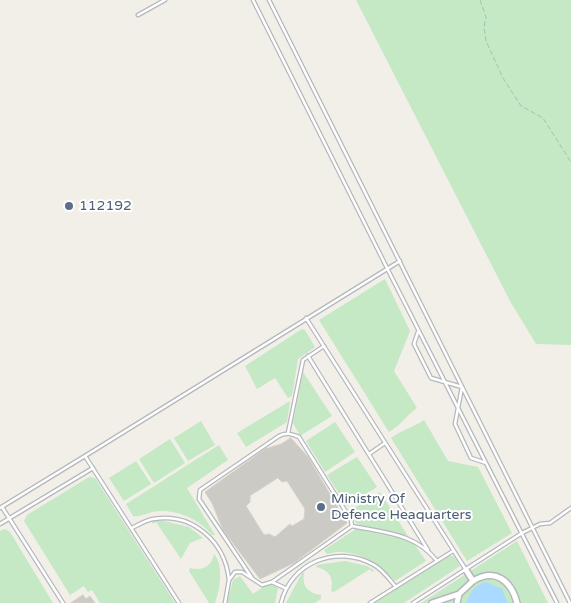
<!DOCTYPE html>
<html>
<head>
<meta charset="utf-8">
<style>
	body { margin:0 }
	canvas { display:block; background:#f1efe8 }
</style>
</head>
<body>
<canvas width="571" height="603"></canvas>
<script>
const ctx = document.querySelector('canvas').getContext('2d');
ctx.lineJoin = 'round';
function paint(path, color) { ctx.fillStyle = color; ctx.fill(path, 'evenodd'); }
function stroke(path, color, width, dash) { ctx.strokeStyle = color; ctx.lineWidth = width; ctx.lineCap = dash ? 'butt' : 'round'; ctx.setLineDash(dash || []); ctx.stroke(path); }
function label(font, color, halo, rows, align = 'center') {
  ctx.font = font + ' "Varela Round",sans-serif'; ctx.lineWidth = 4; ctx.setLineDash([]); ctx.textBaseline = 'middle'; ctx.strokeStyle = halo; ctx.fillStyle = color; for (const [text, x, y, turn = 0] of rows) {
    ctx.save(); ctx.translate(x, y); ctx.rotate((+turn || 0) * Math.PI / 180); ctx.textAlign = isNaN(turn) ? turn : align; if (halo) ctx.strokeText(text, 0, 0); ctx.fillText(text, 0, 0); ctx.restore();
  }
}
paint(new Path2D(`
	M356,0H571V345L536,344L510,301Z
	M385,279L410,331L394,371L417,408C406,416 400,426 389,432L319,320Z
	M302,329L305,330L315,347L298,359L292,396L288,398L275,378L257,389L245,366Z
	M303,372L332,416L300,436L293,423Z
	M290,401L287,422L246,447L237,433Z
	M424,420L448,461L478,467L512,533L467,561L391,438C401,430 413,428 424,420Z
	M201,421L215,445L188,461L174,438Z
	M335,422L355,452L325,472L306,441Z
	M170,439L185,463L154,483L139,459Z
	M219,445L228,460L187,488L215,535H212C198,518 174,508 152,512C145,514 140,517 133,516L126,504Z
	M357,457L377,487L347,506L327,475Z
	M136,461L151,484L124,501L109,478Z
	M89,477L95,478L175,603H100L92,590L88,592L84,586L70,595L24,521L27,515Z
	M380,492L408,536L357,524L348,512Z
	M160,520L189,527L203,538L190,543L181,559L156,522L153,524L152,521Z
	M5,529L10,532L53,603H0V531Z
	M356,529L412,541L426,561L395,581C379,563 352,546 327,554L324,550Z
	M517,541L548,603H421Z
	M214,554C224,565 220,590 215,603H209L189,571L190,568C203,571 211,567 214,554Z
	M449,556H454L460,566L404,603H375Z
	M345,561L367,566L374,570L372,572L370,569L334,592L331,591C334,577 329,570 316,567L317,565Z
	M302,573H304C302,586 307,593 321,595V599L315,603H286Z
	M240,576L253,594C261,589 269,580 278,588L275,603H227L233,580Z`), '#c5e8c5');
paint(new Path2D(`
	M486,582L502,589L508,603H466C470,592 475,585 486,582Z`), '#aadaff');
const building = new Path2D(`
	M291,438L308,457L347,523L294,563L260,579L223,530L212,503L205,492L265,449L281,444ZM278,478L282,482L287,481L305,509L304,519L292,526L290,524L275,537L269,534L264,535L246,506L250,502V496Z
	M83,595L86,599L90,596L95,603H71Z`);
paint(building, '#cccac5');
stroke(building, '#d6d1c6', 1);
const service = new Path2D(`
	M253,0L387,268L557,603
	M269,0L570,603
	M138,15L165,0
	M306,318L466,570
	M418,332L414,344L431,378L462,387L455,424L471,458L486,463
	M308,356L428,550
	M288,433L303,360L324,346
	M369,454L385,443
	M2,507L63,603
	M0,508L85,456
	M0,524L93,468
	M352,526C385,533 415,533 437,561
	M132,528C138,525 146,520 153,519C193,512 225,542 229,580L235,572H242L262,585L272,582L352,526L351,520L299,437C292,434 286,432 279,436L200,490L199,499L252,578
	M272,582L285,588
	M179,603L85,456L400,261
	M225,603L229,580
	M281,603C291,562 337,544 374,565C383,570 389,579 396,587
	M370,603L453,551
	M413,603L522,533L540,524L550,523L571,508`);
const minor = new Path2D(`
	M466,570L473,581C495,568 511,580 517,603
	M432,603L459,594L473,581
	M457,603L459,594`);
stroke(service, '#b5b8bc', 5);
stroke(minor, '#b5b8bc', 8);
stroke(new Path2D(`
	M480,0L486,17L484,27L486,41L503,78L521,106L543,118L571,162`), '#9cc7a9', 1, [5, 2.5]);
stroke(service, '#fff', 2.5);
stroke(minor, '#fff', 5);
for (const [x, y, r, color] of [
	[69,206,5,"#5c6f8a"],
	[321,507,5,"#5c6f8a"]
]) { const dot = new Path2D(); dot.arc(x, y, r, 0, 2 * Math.PI); ctx.fillStyle = color; ctx.fill(dot); stroke(dot, '#fff', 2); }
label('14px', '#4e5e75', '#fff', [
	["112192",79,206],
	["Ministry Of",331,499],
	["Defence Heaquarters",331,515]
], 'left');
</script>
</body>
</html>
